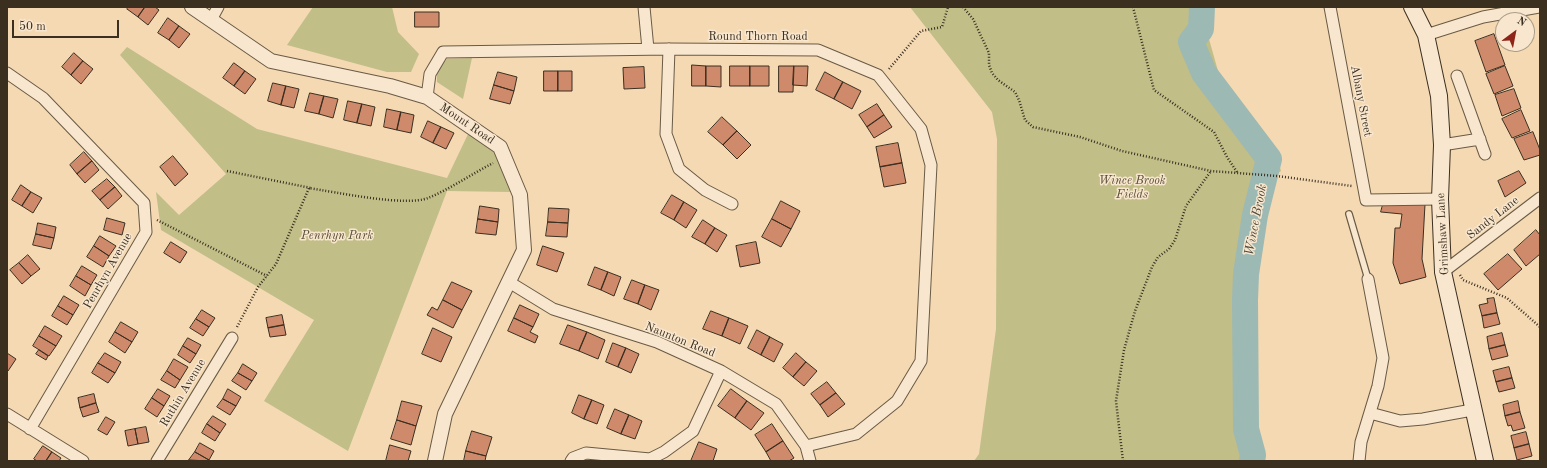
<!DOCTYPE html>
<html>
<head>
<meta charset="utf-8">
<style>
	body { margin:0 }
	#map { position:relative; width:1547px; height:468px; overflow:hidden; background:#f4d9b3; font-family:"Old Standard TT",serif }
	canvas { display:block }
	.frame { position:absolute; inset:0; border:8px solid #3b2f20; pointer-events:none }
	.north { position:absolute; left:1495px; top:12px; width:40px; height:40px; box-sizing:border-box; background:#f8e6ce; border:1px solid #ac9d88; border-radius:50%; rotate:32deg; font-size:11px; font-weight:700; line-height:16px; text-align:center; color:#3b2f20 }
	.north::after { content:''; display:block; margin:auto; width:14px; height:18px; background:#8f2418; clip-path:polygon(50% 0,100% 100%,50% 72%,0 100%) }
	.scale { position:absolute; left:12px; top:20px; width:107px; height:18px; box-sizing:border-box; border:2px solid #3b2f20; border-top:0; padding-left:5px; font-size:12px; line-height:14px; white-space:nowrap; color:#3b2f20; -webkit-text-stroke:3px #f8e6ce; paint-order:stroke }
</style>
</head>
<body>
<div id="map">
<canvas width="1547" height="468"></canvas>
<div class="frame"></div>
<div class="north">N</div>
<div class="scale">50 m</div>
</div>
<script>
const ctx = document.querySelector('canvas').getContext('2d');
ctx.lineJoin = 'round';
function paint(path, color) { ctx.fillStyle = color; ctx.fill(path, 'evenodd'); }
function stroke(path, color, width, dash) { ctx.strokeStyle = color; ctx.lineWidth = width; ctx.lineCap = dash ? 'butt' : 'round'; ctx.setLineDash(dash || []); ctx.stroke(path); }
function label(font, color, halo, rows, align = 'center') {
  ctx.font = font + ' "Old Standard TT",serif'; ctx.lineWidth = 3; ctx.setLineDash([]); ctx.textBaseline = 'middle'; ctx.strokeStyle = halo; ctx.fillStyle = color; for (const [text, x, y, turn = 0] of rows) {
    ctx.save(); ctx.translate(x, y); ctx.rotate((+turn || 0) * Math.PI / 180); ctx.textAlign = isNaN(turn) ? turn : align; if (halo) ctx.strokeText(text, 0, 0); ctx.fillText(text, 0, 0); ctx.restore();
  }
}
paint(new Path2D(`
	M313,7H392L398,32L419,54L411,72H387L287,45Z
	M910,7H1208L1207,32L1220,78L1276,155L1281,171L1271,179L1256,257L1251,317L1249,384L1260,461H974L979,454L996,329L997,139L992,112Z
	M127,47L257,129L447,178L470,130L496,149L511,192L447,191L348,451L264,401L314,320L161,230L156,192L179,215L226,174L120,55Z
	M472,58L463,99L437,82V69L447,59Z`), '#c1be88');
stroke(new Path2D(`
	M1202,7L1201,29L1191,42L1204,73L1269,159L1255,215L1246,274L1245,300L1246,429L1253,455L1252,461`), '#9db9b3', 26);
const building = new Path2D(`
	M129,7H145L138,17L127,9Z
	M145,7H155L159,10L148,25L138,17Z
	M415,12H439V27H415Z
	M168,18L179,26L169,40L158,33Z
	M179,26L190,34L179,48L169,40Z
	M1494,34L1505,65L1486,72L1475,41Z
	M74,53L83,61L71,75L62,67Z
	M83,61L93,69L81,84L71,75Z
	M234,63L245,71L234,86L223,78Z
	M692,65L706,66V86H692Z
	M706,66H721V87L706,86Z
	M730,66H750V86H730Z
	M750,66H769V86H750Z
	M779,66H794L793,92H779Z
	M794,66H808L807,86L793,85Z
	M1505,66L1513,86L1494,94L1486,74Z
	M644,67L645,88L624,89L623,68Z
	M245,71L256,79L245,94L234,86Z
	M544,71H558V91H544Z
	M558,71H572V91H558Z
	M498,72L517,77L514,91L494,85Z
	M825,72L843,82L834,99L816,90Z
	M843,82L861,91L852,109L834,99Z
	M273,83L286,86L281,105L268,101Z
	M494,85L514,91L510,104L490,99Z
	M286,86L299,89L294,108L281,105Z
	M1514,89L1521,108L1502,116L1495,95Z
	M310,93L324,96L319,114L305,111Z
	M324,96L338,99L333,118L319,114Z
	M348,101L362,104L357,123L344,120Z
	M362,104L375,107L371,126L357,123Z
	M877,104L884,115L867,127L859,115Z
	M387,109L401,112L397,130L384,127Z
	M1521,110L1530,131L1512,138L1502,119Z
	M401,112L414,115L411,133L397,130Z
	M884,115L892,127L874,138L867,127Z
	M722,117L737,131L723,145L708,132Z
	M428,121L441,127L433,143L421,137Z
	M441,127L454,133L446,149L433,143Z
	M737,131L751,145L737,159L723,145Z
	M1533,132L1540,150V155L1524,160L1514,139Z
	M898,143L902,163L880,167L876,147Z
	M84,152L92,161L77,174L70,165Z
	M173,156L188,174L175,186L160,167Z
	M92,161L99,170L85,183L77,174Z
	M902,163L906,183L884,187L880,167Z
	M1519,171L1526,183L1505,197L1498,181Z
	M107,179L115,187L100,200L92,191Z
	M21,185L31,192L22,206L12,200Z
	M115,187L122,196L108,209L100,200Z
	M31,192L42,198L33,213L22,206Z
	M672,195L684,202L674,220L661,213Z
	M781,201L800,211L791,229L772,219Z
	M1384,201L1425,204L1422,259L1426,277L1400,284L1393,263L1395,228H1400L1402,214L1381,212Z
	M684,202L697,210L686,228L674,220Z
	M480,206L499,209L498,222L478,219Z
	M549,208L569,209L568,223L548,222Z
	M107,218L125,223L122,235L104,230Z
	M478,219L498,222L496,235L476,233Z
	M772,219L791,229L781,247L762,237Z
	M703,220L715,228L705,244L692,237Z
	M548,222L568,223L567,237L546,236Z
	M38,223L56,227L54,238L36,234Z
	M715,228L727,235L717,252L705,244Z
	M1536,230L1540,235V254L1526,266L1514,250Z
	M36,234L54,238L51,249L33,245Z
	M100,236L116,246L109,256L94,246Z
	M171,242L187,252L180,263L164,253Z
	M756,242L760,263L740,267L736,246Z
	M94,246L109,256L103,267L87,257Z
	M543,246L564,253L557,272L537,265Z
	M1508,254L1522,269L1498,290L1484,274Z
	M28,255L40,269L31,276L19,263Z
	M19,263L31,276L22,284L10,270Z
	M82,266L97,275L91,285L76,276Z
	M595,267L608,272L601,290L588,285Z
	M608,272L621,277L614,296L601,290Z
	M76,276L91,285L85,296L70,286Z
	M632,280L645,285L638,304L624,299Z
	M452,282L472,291L462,310L443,300Z
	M645,285L659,290L651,310L638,304Z
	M64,296L79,305L73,315L58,306Z
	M1494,298L1497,313L1482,316L1479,305L1488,303L1487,299Z
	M443,300L462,310L453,328L427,315L432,307L437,310Z
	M520,305L539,314L533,327L514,318Z
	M58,306L73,315L67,325L52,316Z
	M202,310L215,318L209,327L196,319Z
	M711,311L729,318L722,336L703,329Z
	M1497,313L1500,324L1484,328L1482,316Z
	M282,315L284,325L268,328L266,318Z
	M514,318L533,327L530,332L538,336L535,343L508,331Z
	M729,318L748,326L740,344L722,336Z
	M196,319L209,327L203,336L190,328Z
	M121,322L138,332L132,342L115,332Z
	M284,325L286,335L270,337L268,328Z
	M568,325L587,332L579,351L560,344Z
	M45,326L62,336L56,346L39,336Z
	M433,328L452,337L441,362L422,354Z
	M757,330L770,337L761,355L748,348Z
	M115,332L132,342L125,353L109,342Z
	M587,332L605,340L598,359L579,351Z
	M1502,333L1505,345L1489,349L1487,337Z
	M39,336L56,346L49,356L33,346Z
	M770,337L783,344L774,362L761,355Z
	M188,338L201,345L196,354L183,346Z
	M613,343L626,348L618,367L606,362Z
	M1505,345L1508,356L1492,360L1489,349Z
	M183,346L196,354L190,363L178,355Z
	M626,348L639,354L631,373L618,367Z
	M39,350L48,356L46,360L36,354Z
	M7,353L16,359L8,371L7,370Z
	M105,353L121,362L115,373L98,363Z
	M796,353L806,362L793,377L783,368Z
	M174,359L188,367L180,380L167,371Z
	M806,362L817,371L804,386L793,377Z
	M98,363L115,373L108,383L92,373Z
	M243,364L257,373L252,381L238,373Z
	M1509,367L1512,378L1496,382L1493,371Z
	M167,371L180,380L175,388L161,380Z
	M238,373L252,381L246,390L232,381Z
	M1512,378L1515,388L1499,392L1496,382Z
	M827,382L836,393L820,405L811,394Z
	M158,389L170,396L164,406L152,398Z
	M228,389L241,397L236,406L223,399Z
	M731,389L747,401L735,418L718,406Z
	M836,393L845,404L828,417L820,405Z
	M94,394L96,403L80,408L78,398Z
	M579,395L592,400L584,419L572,413Z
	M152,398L164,406L157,417L145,409Z
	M223,399L236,406L230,415L217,407Z
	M592,400L604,405L597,424L584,419Z
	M402,401L422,406L416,426L397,420Z
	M747,401L764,413L751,430L735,418Z
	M1518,401L1520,412L1505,416L1503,405Z
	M96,403L99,412L83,417L80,408Z
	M615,409L629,415L621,434L607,428Z
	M1520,412L1525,428L1513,431L1511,425L1508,426L1505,416Z
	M629,415L642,421L635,439L621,434Z
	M213,416L226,424L220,433L207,424Z
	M106,417L115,422L107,435L98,430Z
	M397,420L416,426L411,445L391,439Z
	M207,424L220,433L215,441L202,433Z
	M772,424L783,441L766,452L755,435Z
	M146,427L149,442L138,444L135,429Z
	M135,429L138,444L128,446L125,431Z
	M472,431L492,437L486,456L466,451Z
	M1526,432L1529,444L1514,448L1511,436Z
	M783,441L794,458L789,461H771L766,452Z
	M699,442L717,449L713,461H691Z
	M200,443L214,451L209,460L195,452Z
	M1529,444L1532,456L1517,460L1514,448Z
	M390,445L411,451L408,461H386Z
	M43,446L52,452L46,461H37L34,459Z
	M466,451L486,456L485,461H464Z
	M52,452L61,458L59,461H46Z
	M195,452L209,460L208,461L189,460Z`);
paint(building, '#ce8a6a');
stroke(building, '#3b2f20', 1);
const service = new Path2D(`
	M1349,214L1368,279`);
const minor = new Path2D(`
	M644,7L648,49
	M1330,7L1366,200L1440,199
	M211,20L218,7
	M1426,35L1483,17L1539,7
	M669,49L666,134L679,169L705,190L732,204
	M7,73L43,98L144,203L146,232L30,429
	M1457,76L1485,154
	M427,97L430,74L443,52L669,49L818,50L878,75L921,129L931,165L921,361L897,401L856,434L806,446
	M1442,145L1480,139
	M1443,272L1540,198
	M509,282L553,309L657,342L721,371L776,404L806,446L810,461
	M1370,413L1400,421L1423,419L1472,410
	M7,414L83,461
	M157,461L232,338
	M571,461L573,458L586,453L650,459L664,452L693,431L721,371
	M1359,461L1361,442L1378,386L1383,358L1368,279`);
const tertiary = new Path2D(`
	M192,7L271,61L390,86L427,97L500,147L520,195L524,250L445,414L435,461`);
const secondary = new Path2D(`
	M1412,7L1426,35L1439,96L1442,145L1440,199L1443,272L1485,461`);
stroke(service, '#695a45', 8);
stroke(minor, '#695a45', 13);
stroke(tertiary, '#695a45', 16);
stroke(secondary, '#3b2f20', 18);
stroke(new Path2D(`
	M963,7L973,19L989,53V65L992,73L998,80L1015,92L1019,100L1025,120L1033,127L1080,137L1122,151L1211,171L1277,176L1352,186
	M1133,7L1154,90L1214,132L1227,157L1237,172
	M889,69L921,31L942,27L948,7
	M227,171L311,188
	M157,220L267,276
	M1460,275L1463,280L1507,298L1540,327
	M237,327L258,287L276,264L309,188C335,192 406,207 428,198C450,189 472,174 493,163
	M1123,461L1116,401L1124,350L1135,311L1152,267L1158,257L1169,249L1175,240L1186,206L1211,171`), '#3b2f20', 2.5, [1, 2]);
stroke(service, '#f8e6ce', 5.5);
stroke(minor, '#f8e6ce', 11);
stroke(tertiary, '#f8e6ce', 14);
stroke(secondary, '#f8e6ce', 16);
label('12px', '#3b2f20', '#f8e6ce', [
	["Round Thorn Road",758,37],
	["Albany Street",1361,101,79],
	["Mount Road",467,124,34],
	["Sandy Lane",1493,218,-38],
	["Grimshaw Lane",1443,234,-93],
	["Penrhyn Avenue",108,271,-60],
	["Naunton Road",680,340,22],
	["Ruthin Avenue",183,393,-59]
]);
label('italic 12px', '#564c35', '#f8e6ce', [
	["Wince Brook",1132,181],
	["Fields",1132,195],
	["Penrhyn Park",337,236]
]);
label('italic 13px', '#4f4b3d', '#f8e6ce', [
	["Wince Brook",1256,220,-79]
]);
</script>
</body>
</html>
